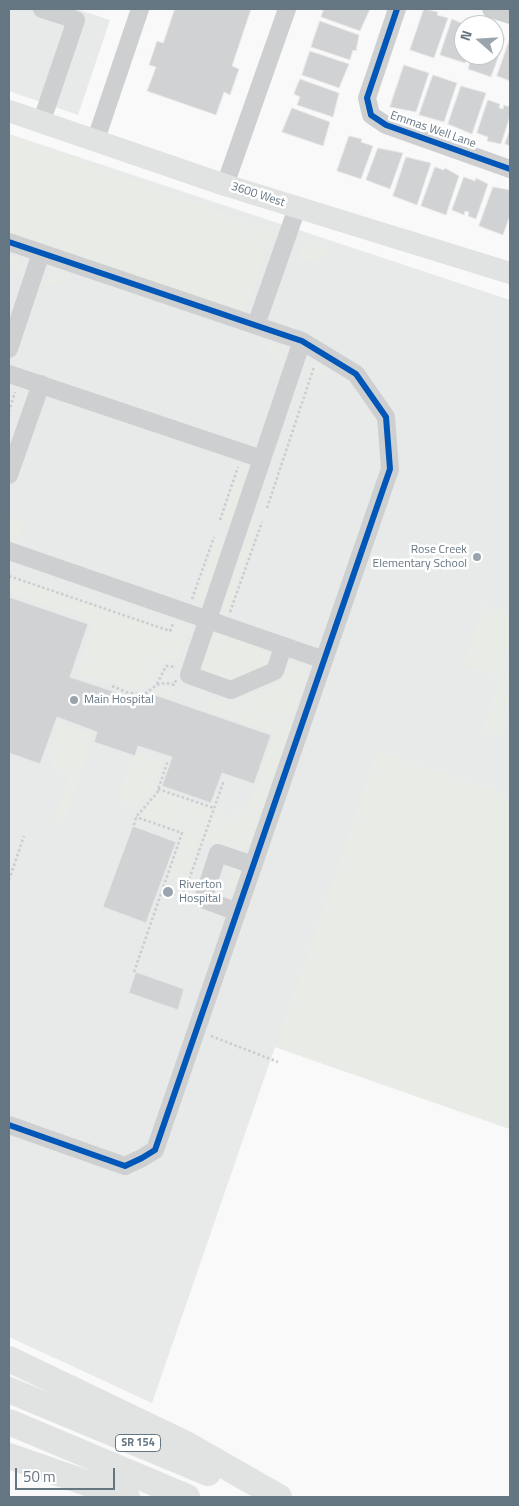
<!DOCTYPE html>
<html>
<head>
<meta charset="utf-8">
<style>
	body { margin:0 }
	#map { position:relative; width:519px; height:1506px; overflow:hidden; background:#f9f9f9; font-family:"Titillium Web",sans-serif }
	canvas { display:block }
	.frame { position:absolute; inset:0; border:10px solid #657683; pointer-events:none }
	.north { position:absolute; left:454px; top:15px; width:50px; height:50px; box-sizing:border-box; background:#fff; border:1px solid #c1c8cd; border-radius:50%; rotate:289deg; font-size:14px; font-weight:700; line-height:20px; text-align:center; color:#657683 }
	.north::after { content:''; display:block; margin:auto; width:18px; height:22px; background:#99a4ac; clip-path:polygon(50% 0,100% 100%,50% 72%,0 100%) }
	.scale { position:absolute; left:15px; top:1468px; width:100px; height:22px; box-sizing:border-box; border:2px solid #657683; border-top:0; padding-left:6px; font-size:15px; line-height:18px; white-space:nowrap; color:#657683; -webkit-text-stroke:4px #fff; paint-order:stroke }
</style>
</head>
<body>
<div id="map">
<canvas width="519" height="1506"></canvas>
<div class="frame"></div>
<div class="north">N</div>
<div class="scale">50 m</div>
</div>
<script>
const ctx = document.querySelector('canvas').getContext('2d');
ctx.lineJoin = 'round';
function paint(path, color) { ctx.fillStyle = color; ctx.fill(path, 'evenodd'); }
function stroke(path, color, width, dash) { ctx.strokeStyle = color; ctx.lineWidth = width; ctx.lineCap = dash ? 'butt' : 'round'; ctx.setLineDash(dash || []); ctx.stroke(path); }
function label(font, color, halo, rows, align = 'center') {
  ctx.font = font + ' "Titillium Web",sans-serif'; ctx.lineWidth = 5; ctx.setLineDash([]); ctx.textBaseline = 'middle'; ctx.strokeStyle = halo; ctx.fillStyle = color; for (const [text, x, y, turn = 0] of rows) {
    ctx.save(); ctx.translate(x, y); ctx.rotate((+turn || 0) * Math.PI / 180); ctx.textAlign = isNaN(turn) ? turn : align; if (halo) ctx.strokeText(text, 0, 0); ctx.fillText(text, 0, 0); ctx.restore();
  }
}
paint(new Path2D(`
	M9,9H76L110,20L78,115L9,91Z
	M9,134L510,300V1129L275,1047L152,1403L9,1337Z`), '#e8e9e9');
paint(new Path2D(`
	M9,134L250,223L255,241L265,254L251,299L245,308L235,312L9,233Z
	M252,222L271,228L274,233L267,253L256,240Z
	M309,239L329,245C323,259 312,263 297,261L303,243Z
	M9,253C20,257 24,265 23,277L9,265Z
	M52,273H61L72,276L56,284H40Z
	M265,342C278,346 286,353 284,367L271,356Z
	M323,363L330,367L316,377L303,372L313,364Z
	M241,465L246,469C248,486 239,510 228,522L221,523Z
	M9,517L25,523L17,545L9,542Z
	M259,520L227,616L222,612V607L251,526L254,521Z
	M217,537L221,540L222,547L206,595L202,600L194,603Z
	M9,577L170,631C169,646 155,658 151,673L164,651L175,624L190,629L179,662L167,660L163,662L158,674L149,685L150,678L146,687L131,690L77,673L94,622L9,594Z
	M484,604L510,612V644L504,665L510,667V689L498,685L500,677L463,664Z
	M214,632L268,651L270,654L266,667L230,681L199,671L209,633Z
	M287,659L306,668L308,677L291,723L235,704L234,701L277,683Z
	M162,685L169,687L173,692L171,700L155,695L153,700L152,691Z
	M496,688L510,693L508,714L489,708Z
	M211,697L293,725L250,848L244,853L140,817L160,791L175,796C175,800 175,804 176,808C182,826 219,835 230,819L214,813L218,817L228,819L214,826C193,823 178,820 176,797L211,809L213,813L215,810L229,815L237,814L248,806L273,734L207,711Z
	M488,711L507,717L501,737L482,731Z
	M58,722L94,734L64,822L54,819L70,774L50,767L55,752L49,749Z
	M377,751L510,795V1129L275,1047Z
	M134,752L163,762L153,791L137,811L134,807L117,801Z
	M184,834L201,839L186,884L169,879Z
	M225,863L239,869L240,875L234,890L219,895L214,892L226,893L233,870L226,867Z`), '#e8ebe6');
const building = new Path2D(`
	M175,9H251L232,66L239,69L230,95L224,92L216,115L147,91L156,67L149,65L157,41L163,43Z
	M324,9H370L360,31L321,17Z
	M424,9L438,12L437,15L448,18L434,58L410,50Z
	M452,19L466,25H464V55H468L465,63L440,55Z
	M320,21L359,35L356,51L353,50L350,60L311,47Z
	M494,35L505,38L491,77L468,69L472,55H494Z
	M510,38V81L497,76Z
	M310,51L349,64L339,88L302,75Z
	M404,65L429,73L416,112L390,107Z
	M433,75L457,83L444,122L419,115Z
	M300,79L339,93L333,117L297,105L300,97L294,94Z
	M461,86L486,93L472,134L448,124Z
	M488,100L500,104L499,108L503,109L504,105L510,107V116L501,144L487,141L488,137L477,133Z
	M292,108L330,122L323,146L282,132Z
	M510,129V146L505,144Z
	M349,136L362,139L361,142L373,146L361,179L337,171Z
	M378,148L403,153L390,189L366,180Z
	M406,157L431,163L417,205L393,196Z
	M435,167L444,170L445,168L459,176L446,215L421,206Z
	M464,177L475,181L476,178L488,184L476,219L468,216L469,212L465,211L464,215L452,210Z
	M493,187L510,190V215L503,235L479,226Z
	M9,597L88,624L70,677L152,704L155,695L271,735L254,784L222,773L211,803L162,786L172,757L138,746L135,756L94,742L97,732L57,717L40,764L9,753Z
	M133,826L176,842L146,923L103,907Z
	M136,972L184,989L178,1010L129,993Z`);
paint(building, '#d0d2d3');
stroke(building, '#e8e8e8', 1);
stroke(new Path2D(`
	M9,412L15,392
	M267,508L314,367
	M220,520L238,467
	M9,576L170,631L173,624
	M192,599L214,537
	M230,612L262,522
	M157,684L166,666L176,667
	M112,686L126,692L144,695C155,686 160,680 174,685L176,680
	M158,789L214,808
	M134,825L136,817L157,793L168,760
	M9,880L24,836
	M163,891L183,897L224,780
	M134,972L182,833L136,817
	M211,1036L278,1062`), '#cbcccd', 2.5, [2.5, 2.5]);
stroke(new Path2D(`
	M397,9L367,98L371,115L386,125L510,169
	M491,9L510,15
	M41,123L76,20L42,9
	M95,142L140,9
	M225,185L287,9
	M9,242L302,341L356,374L386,417L390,469L155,1150L142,1158L125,1166L9,1125
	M256,325L297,208
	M9,349L41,253
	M9,374L262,459
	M9,475L41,384
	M9,551L324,660
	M283,647L275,671L231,690L189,675L302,341
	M237,912L203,899L218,853L253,865`), '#cecfd0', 18);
stroke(new Path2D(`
	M9,111L225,185L510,273`), '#e1e2e2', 22);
stroke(new Path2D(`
	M9,1359L186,1444L279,1497
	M9,1390L208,1473
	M9,1422L187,1497
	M9,1456L127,1497`), '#e1e2e2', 26);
stroke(new Path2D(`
	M397,9L367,98L371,115L386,125L510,169
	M9,242L302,341L356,374L386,417L390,469L155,1150L142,1158L125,1166L9,1125`), '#0057b8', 6);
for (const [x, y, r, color] of [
	[477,557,5,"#99a4ac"],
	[74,700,5,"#99a4ac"],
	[168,892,6,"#99a4ac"]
]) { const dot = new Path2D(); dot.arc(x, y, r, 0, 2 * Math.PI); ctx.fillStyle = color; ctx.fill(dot); stroke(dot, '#fff', 2); }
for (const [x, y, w] of [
	[138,1443,45]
]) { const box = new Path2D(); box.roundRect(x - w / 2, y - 8.5, w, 17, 4); ctx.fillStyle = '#fff'; ctx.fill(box); stroke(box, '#657683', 1); }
label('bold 11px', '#657683', null, [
	["SR 154",138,1443]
]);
label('12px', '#657683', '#fff', [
	["Emmas Well Lane",433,130,19],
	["3600 West",258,195,18]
]);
label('12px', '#657683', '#fff', [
	["Rose Creek",467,550,"right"],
	["Elementary School",467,564,"right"],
	["Main Hospital",84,700],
	["Riverton",179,885],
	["Hospital",179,899]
], 'left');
</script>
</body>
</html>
